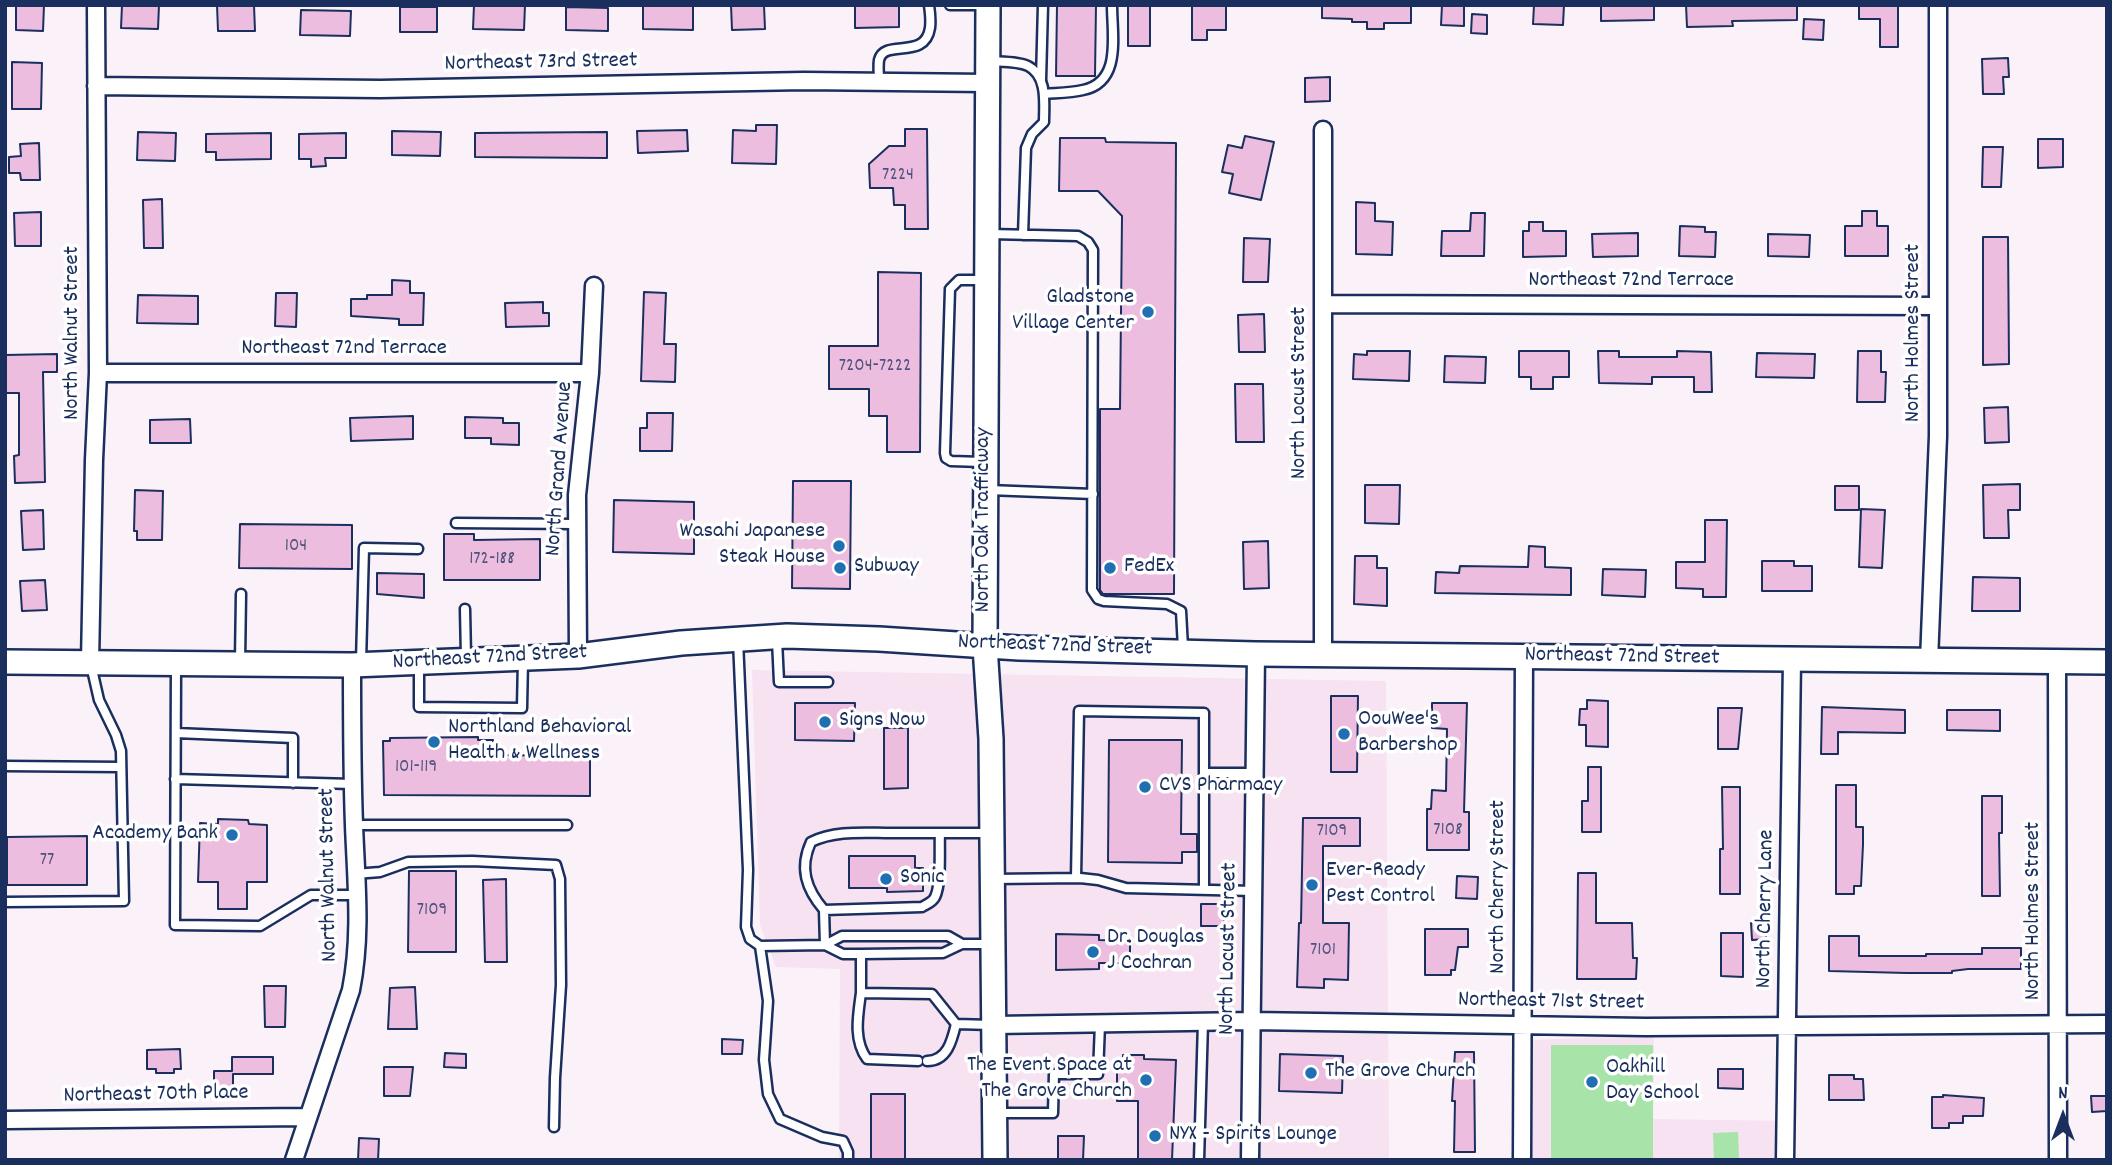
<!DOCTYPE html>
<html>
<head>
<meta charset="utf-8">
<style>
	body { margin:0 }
	#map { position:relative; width:2112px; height:1165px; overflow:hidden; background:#fbf2f9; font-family:Dekko,sans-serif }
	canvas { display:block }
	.frame { position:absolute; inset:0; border:7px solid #1b2f5e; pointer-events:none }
	.north { position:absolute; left:2028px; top:1081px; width:70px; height:70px; -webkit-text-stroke:5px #fff; paint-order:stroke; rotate:0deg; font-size:19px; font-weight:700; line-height:28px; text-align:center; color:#1b2f5e }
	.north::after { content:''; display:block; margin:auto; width:24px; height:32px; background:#1b2f5e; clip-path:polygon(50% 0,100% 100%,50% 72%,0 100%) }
</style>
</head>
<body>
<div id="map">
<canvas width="2112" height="1165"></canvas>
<div class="frame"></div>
<div class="north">N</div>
</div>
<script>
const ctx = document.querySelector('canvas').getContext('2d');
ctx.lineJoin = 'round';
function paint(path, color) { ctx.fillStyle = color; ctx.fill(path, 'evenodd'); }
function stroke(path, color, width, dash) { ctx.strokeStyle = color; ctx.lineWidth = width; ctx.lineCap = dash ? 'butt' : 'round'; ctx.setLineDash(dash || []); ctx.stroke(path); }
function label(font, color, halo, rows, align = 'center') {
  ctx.font = font + ' Dekko,sans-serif'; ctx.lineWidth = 7; ctx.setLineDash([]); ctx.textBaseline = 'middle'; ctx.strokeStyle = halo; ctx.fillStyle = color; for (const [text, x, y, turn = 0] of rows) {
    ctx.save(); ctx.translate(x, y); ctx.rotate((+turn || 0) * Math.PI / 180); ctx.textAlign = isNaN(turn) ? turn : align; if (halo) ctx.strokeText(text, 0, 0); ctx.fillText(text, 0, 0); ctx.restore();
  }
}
paint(new Path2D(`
	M752,670L1386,681L1389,1160H839L840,969L776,967L760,925Z
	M1654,1035L1653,1119L1791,1121V1160H1531L1532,1040Z`), '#f6e2f1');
paint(new Path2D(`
	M1551,1045H1653V1160H1551Z
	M1738,1132L1739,1159L1714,1160L1713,1133Z`), '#a8e3a9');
const building = new Path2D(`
	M16,5H44L43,31L16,30Z
	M122,5H159L158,29L121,28Z
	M217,5H254L255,31H218Z
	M474,5H525L524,30L473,29Z
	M643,5L693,6V30L643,29Z
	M731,5H764L765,29L732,30Z
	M855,5H899V27L855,28Z
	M1057,5H1096L1095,76H1056Z
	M1128,5H1150V46H1128Z
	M1192,5H1226V30H1207V40H1192Z
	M1322,5H1411V23H1384V29H1367V22H1352V19L1322,18Z
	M1442,5H1464V26L1441,25Z
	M1534,5H1564L1563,25L1533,24Z
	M1601,5H1654V20L1601,21Z
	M1686,5H1797V20L1732,21L1733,26L1687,27Z
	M1859,5H1898V47H1880V19H1859Z
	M400,7H437V32H400Z
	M566,7L608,8V31L566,30Z
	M301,10L351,11L350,36L300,35Z
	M1472,14L1487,15V34L1471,33Z
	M1804,19L1824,20L1823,40L1803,39Z
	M2008,58L2009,77H2003L2004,94H1983L1982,59Z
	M12,62L42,63L41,109H12Z
	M1330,77V101L1305,102V78Z
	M756,125H777L776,164L732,163L733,130L756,131Z
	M905,129H927L928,229H905V205H894L893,188H870L869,164L889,146H905Z
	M687,130L688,151L638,153L637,131Z
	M392,131L441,132L440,156L392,155Z
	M138,132L176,133L175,161L137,160Z
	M607,132V158L475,157V133Z
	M271,133V159L216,160V152H206V134Z
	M346,133V158H325L326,166L311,167V159H299V134Z
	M1245,136L1274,142L1261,200L1229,193L1233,174L1222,172L1228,145L1242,148Z
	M1060,138H1105L1106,142L1176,143L1174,594H1103L1100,590V409H1120L1122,216L1098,191H1059Z
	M2038,139H2063V167L2038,168Z
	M39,143L40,180H21L20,173H9V157L21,156L20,144Z
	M1983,147H2003L2001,187H1982Z
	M162,199L163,248H144L143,200Z
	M1356,202L1375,203V221L1393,222L1392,255L1356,254Z
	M1862,211H1877V226H1888V256H1845V226H1862Z
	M41,212V246H15L14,213Z
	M1471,213H1485L1484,256H1441L1442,231H1470Z
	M1529,222H1543V231H1566V256L1523,257V231H1529Z
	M1680,226L1705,227V232H1716L1715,257L1679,256Z
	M1638,233V256L1593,257L1592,234Z
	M1768,234L1810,235L1809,257L1768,256Z
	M1983,237H2008L2009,364L1983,365Z
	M1244,238L1270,239L1268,282H1243Z
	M878,272L921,273L920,452H887V416H869V389H829V346H878Z
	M392,280L410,281V293H424L423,325H399V319L351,316V299H367V295H392Z
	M644,292L666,293L664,344H676L675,382L641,381Z
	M276,293H297L296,327L275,326Z
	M138,295L198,296V324L137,323Z
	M543,302V313H549V326L506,327L505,303Z
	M1264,314L1265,352H1239L1238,315Z
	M1367,351H1410L1409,381L1353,379L1354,354L1367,355Z
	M1519,351H1569V377H1553V389H1531V377H1519Z
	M1598,351H1619V357H1677V351L1711,352L1712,392H1694V377H1652V384L1599,383Z
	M1858,351H1881V372H1886L1885,402H1857Z
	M1757,353L1815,354L1814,378L1756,377Z
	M57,354V372H43L45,482L15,483L14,456L19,455V393H5V355Z
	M1445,356L1486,357L1485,383L1444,382Z
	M1235,384H1263L1264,442H1236Z
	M2008,407L2009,442L1985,443L1984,408Z
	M647,413H673L672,451H640V428H647Z
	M413,416V439L351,441L350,418Z
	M465,417L503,418V423H519V445L491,444V438H465Z
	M190,419L191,443H150V420Z
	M793,481H851L850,589L792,588Z
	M2020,484V510H2008L2009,538H1984L1983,485Z
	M1365,485H1400L1399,524L1365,523Z
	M1835,486H1859V510H1835Z
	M135,490L163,491L162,540H137V531H134Z
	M614,500L694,502V554L613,552Z
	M1861,509L1885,510L1882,568L1859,567Z
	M43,510L44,549L23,550L21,511Z
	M1705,520H1727L1726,597H1703V589L1676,588V562H1705Z
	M240,524L352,525V569L239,568Z
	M444,534H474V540L540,539V580H444Z
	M1268,541L1269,588L1244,589L1243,542Z
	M1529,546L1545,547V567L1571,568V595L1435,593L1436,572L1459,573L1460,566L1528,567Z
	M1355,556H1377V568H1387V606L1354,604Z
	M1762,561H1794V566H1812V591H1762Z
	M1603,569L1646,570L1645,597L1602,595Z
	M377,573L424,574V598L377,594Z
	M1973,577L2020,578V611H1972Z
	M45,580L47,610L22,611L20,581Z
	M1331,696H1358L1357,772H1331Z
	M1587,700L1608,701V747L1586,746V725H1579L1580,709H1587Z
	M795,703H855L854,741L795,740Z
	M1432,703H1467L1464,812H1469V850H1427V809H1431L1432,790L1446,791L1447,729L1432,728Z
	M1822,707L1905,710V733L1838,732V754H1821Z
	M1718,708H1742L1738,749H1718Z
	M1947,710H2000V731L1947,730Z
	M884,728H908V788L884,789Z
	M478,737V740H493V755L590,756V796L384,795L383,741H390V738Z
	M1109,740H1182L1181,834H1197V852H1182V863L1108,862Z
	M1588,767H1601V832H1582V801H1588Z
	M1836,785H1856V827H1863V845L1861,886H1854V894H1836Z
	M1722,787H1740V894H1720V849H1723Z
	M1982,796H2002V833H1999L2000,896H1982Z
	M1303,818H1360V846H1323V923H1349L1348,980L1324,979V988L1297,987L1299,923H1301Z
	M218,819L248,820L249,824L267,825V882H247V909H218V882H198L200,823L218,824Z
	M87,836V885H7V837Z
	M849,856H915V868H923V891L887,892V888H849Z
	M409,871H456V952H408Z
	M1578,873H1596V923H1632L1633,958H1637L1636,979H1577Z
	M1457,876L1478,877L1477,899L1456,898Z
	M506,879L507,962H485L483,880Z
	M1201,904H1224V926H1201Z
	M1765,922L1766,939L1752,940L1751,923Z
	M1425,929H1468V947H1458L1455,970H1451V975H1425Z
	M1721,933H1743V977L1721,976Z
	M1056,934L1099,935V940L1130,941V963H1099V969L1056,970Z
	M1829,936H1859V956H1926V954H1982V948H2021V969H1968L1952,971V973H1907L1829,971Z
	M264,986H286L285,1027H265Z
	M415,987L417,1029H388L390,988Z
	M722,1039L743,1040L742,1054H722Z
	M180,1049L181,1069H174V1073H156V1069H147V1050Z
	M1455,1052H1474L1475,1152H1454L1455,1101H1452Z
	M445,1053L466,1054V1068L444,1067Z
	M1280,1054L1343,1056L1342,1093L1279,1091Z
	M1123,1055H1144V1059L1176,1060L1172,1160H1138V1101H1117V1059H1123Z
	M232,1057H273V1074H233V1089H214V1071H232Z
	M384,1067H413L410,1096H384Z
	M1718,1069H1743V1089L1718,1088Z
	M1829,1075H1854V1079H1863L1864,1100H1829Z
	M871,1094H905V1160H871Z
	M1943,1095L1984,1098L1983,1116H1963V1123H1949V1128H1932V1097H1943Z
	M2091,1096H2107V1111L2092,1112Z
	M1058,1136H1084L1083,1160H1058Z
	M359,1138L379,1139L378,1160H358Z`);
paint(building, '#ecbddf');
stroke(building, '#1b2f5e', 2);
const lane = new Path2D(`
	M950,5H983
	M989,61C1000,62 1018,61 1028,66C1048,76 1044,104 1044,122L1032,134L1026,148L1023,235
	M1041,80L1043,5
	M879,82C879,75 878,66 879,60C884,38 925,61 930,28C931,21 930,12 929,5
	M1045,94C1057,93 1071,93 1083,90C1122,82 1112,36 1112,5
	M990,234L1078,236L1088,242L1093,250L1092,590L1098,599L1104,601L1167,604L1181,611L1183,648
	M982,462L951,461L946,458L945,453L950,289L959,280H985
	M988,490L1093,494
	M456,523L577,524
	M465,609L466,657
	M738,640L748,870L746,927L750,939L760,946L825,945L842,936H948L962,944
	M777,640L779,682H828
	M240,661L241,594
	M361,662L364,548L418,549
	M419,665V707L522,708L523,660
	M176,666L175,925L260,926L311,895H356
	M176,733L293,738V783
	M5,766L121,767
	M1204,773H1254
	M175,779L352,784
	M354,825H567
	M940,833C939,849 942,883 935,897C933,902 927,904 922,907L824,910C806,889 799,868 811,842C835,830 864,833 891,833C924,833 957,833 990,833
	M355,874L380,872L408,862L472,861L556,865L560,879L561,985L555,1078L554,1127
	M1076,878L1079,711L1204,713V890
	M993,879L1080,878L1098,880L1126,888L1254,891
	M5,902L124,901L121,751L116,735L99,700L91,665
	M824,910L825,945
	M825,945L843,954H861L943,953L962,944H990
	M760,946L768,1001L764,1060L768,1094L780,1119L822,1137L843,1141L848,1152V1160
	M861,954V993L932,994L956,1024L992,1025
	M861,993C858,1015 853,1040 867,1059L918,1061
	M927,1061C947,1061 952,1041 956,1024
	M998,1113H1053L1054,1074H1098L1100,1024
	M1199,1160L1203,1022`);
const street = new Path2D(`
	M96,86L380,89L804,81L986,83
	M1323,130V655
	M1324,304L1938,306
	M98,373H590
	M578,656L577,495L590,373L594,286
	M1929,661L1938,436V5
	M2057,661L2058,1160
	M90,662L94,460L98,373L96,5
	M995,1025L1251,1021L1646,1027L2107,1024
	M5,1120L306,1117
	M294,1160L351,990C362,935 356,880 354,825C352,772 352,718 352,665
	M1250,1160L1256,654
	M1522,1160L1524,656
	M1785,1160L1792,660`);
const secondary = new Path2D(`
	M988,5L985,646L991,739L995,1160
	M5,662L352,665L578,656L681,643L787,636L879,639L1019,648L1256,654L2107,662`);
stroke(lane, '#1b2f5e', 13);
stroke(street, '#1b2f5e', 21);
stroke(secondary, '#1b2f5e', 28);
stroke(lane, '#fff', 8);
stroke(street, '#fff', 16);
stroke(secondary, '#fff', 23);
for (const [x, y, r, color] of [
	[1148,312,7,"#1f6fb2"],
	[839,546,7,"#1f6fb2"],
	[840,568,7,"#1f6fb2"],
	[1110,568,7,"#1f6fb2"],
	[825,722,7,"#1f6fb2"],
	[1344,734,7,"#1f6fb2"],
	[434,742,7,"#1f6fb2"],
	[1145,787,7,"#1f6fb2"],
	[232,835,7,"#1f6fb2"],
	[886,879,7,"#1f6fb2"],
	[1312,885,7,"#1f6fb2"],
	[1093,952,7,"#1f6fb2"],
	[1311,1073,7,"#1f6fb2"],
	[1146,1080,7,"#1f6fb2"],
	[1592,1082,7,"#1f6fb2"],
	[1155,1136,7,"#1f6fb2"]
]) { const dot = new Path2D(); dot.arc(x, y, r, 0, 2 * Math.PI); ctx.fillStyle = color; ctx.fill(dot); stroke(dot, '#fff', 2.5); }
label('19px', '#4f527e', null, [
	["7224",898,176],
	["7204-7222",875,367],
	["104",296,547],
	["172-188",492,560],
	["101-119",416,768],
	["7108",1448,831],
	["7109",1332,832],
	["77",47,861],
	["7109",432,911],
	["7101",1323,951]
]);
label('23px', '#1b2f5e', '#fff', [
	["Northeast 73rd Street",541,64,-1],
	["Northeast 72nd Terrace",1631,282],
	["North Walnut Street",74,333,-90],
	["North Holmes Street",1915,333,-90],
	["Northeast 72nd Terrace",344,350],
	["North Locust Street",1301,393,-90],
	["North Grand Avenue",561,469,-86],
	["North Oak Trafficway",985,520,-90],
	["Northeast 72nd Street",1055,647,2],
	["Northeast 72nd Street",1622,658,1],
	["Northeast 72nd Street",490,659,-3],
	["North Walnut Street",330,875,-91],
	["North Cherry Street",1500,887,-90],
	["North Cherry Lane",1767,909,-89],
	["North Holmes Street",2035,911,-90],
	["North Locust Street",1230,949,-89],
	["Northeast 71st Street",1551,1003,1],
	["Northeast 70th Place",156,1096,-1]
]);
label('23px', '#1b2f5e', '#fff', [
	["Gladstone",1134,299,"right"],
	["Village Center",1134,325,"right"],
	["Wasahi Japanese",825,533,"right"],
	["Steak House",825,559,"right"],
	["Subway",854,568],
	["FedEx",1124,568],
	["OouWee's",1358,721],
	["Barbershop",1358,747],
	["Signs Now",839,722],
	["Northland Behavioral",448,729],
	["Health & Wellness",448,755],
	["CVS Pharmacy",1159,787],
	["Academy Bank",218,835,"right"],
	["Ever-Ready",1326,872],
	["Pest Control",1326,898],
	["Sonic",900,879],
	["Dr. Douglas",1107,939],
	["J Cochran",1107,965],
	["The Event Space at",1132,1067,"right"],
	["The Grove Church",1132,1093,"right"],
	["Oakhill",1606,1069],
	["Day School",1606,1095],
	["The Grove Church",1325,1073],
	["NYX - Spirits Lounge",1169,1136]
], 'left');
</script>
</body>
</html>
